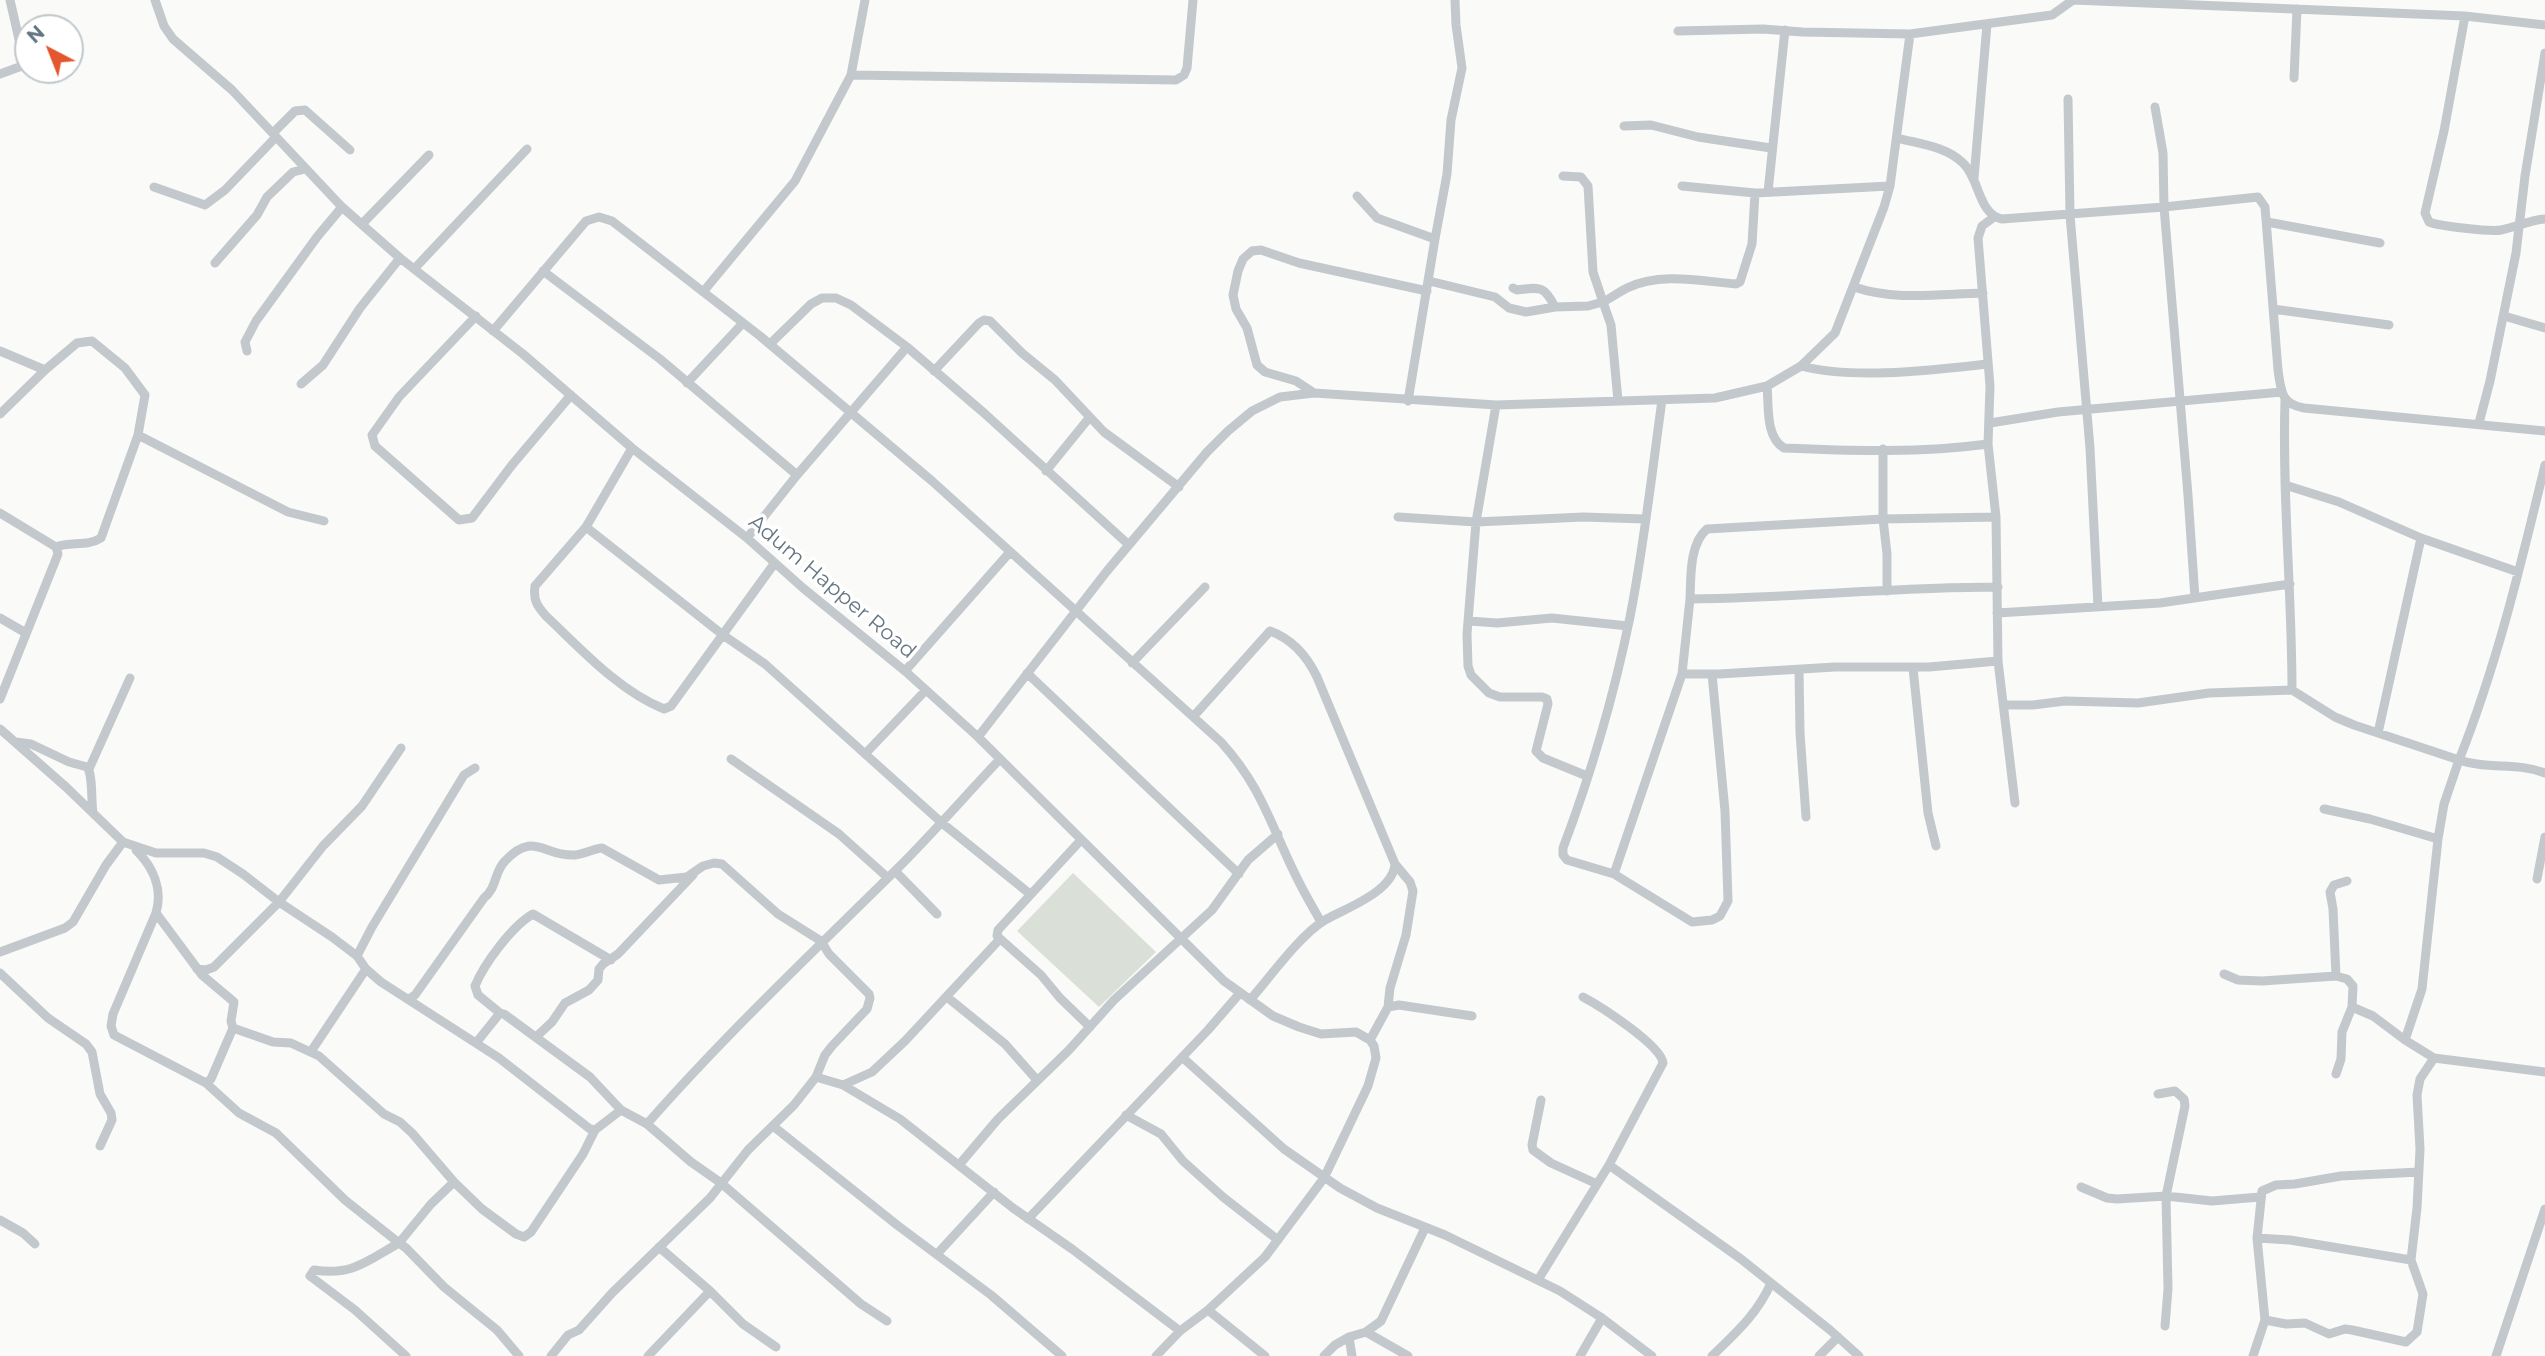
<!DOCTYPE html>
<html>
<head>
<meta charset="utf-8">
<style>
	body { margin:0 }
	#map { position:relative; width:2545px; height:1356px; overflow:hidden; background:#fafaf8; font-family:Montserrat,sans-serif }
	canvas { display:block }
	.north { position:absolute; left:14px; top:14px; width:70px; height:70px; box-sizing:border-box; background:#fff; border:2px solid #c1c8cd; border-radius:50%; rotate:318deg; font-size:19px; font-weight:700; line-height:28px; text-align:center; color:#657683 }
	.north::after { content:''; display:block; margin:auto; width:24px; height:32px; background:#e4572e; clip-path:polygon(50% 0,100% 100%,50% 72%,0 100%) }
</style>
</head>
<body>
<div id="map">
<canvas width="2545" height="1356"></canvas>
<div class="north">N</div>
</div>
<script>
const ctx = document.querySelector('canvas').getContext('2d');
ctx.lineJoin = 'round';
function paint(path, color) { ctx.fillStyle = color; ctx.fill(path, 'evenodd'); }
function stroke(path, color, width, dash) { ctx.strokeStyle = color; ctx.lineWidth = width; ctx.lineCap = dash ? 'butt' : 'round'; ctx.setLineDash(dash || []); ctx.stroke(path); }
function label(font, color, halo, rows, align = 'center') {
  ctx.font = font + ' Montserrat,sans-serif'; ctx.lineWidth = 7; ctx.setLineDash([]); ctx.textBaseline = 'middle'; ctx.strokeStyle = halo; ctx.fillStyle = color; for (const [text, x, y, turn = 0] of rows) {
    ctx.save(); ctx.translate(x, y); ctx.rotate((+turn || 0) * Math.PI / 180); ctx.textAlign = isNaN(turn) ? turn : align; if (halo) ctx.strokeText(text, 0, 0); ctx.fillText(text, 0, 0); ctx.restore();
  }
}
paint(new Path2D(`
	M1073,873L1156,952L1099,1007L1017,931Z`), '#dadfd7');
stroke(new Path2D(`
	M155,0L164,26L173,39L232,90L342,207L400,258L523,354L632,448L747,538L803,588L905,671L978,737L1224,981L1273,1016L1299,1027L1321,1034L1356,1032L1370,1040
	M2465,16L2444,131L2425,213L2429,222C2439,226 2491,232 2501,230C2517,227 2529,220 2545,219
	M1678,31L1763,29L1802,32L1910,34L2052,15L2073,0L2465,16L2545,25
	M0,74L22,66L23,57L10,0
	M851,75L1176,80L1184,75L1187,68L1193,0
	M2294,78L2297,9
	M2068,99L2070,215L2090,448L2098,607
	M2155,107L2163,153L2164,207L2188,495L2195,598
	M1624,126L1651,125L1698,137L1771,148
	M273,133L295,111L305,110L350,150
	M1897,138C1919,144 1946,146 1963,163C1980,179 1978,214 2002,219L2164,207L2258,197L2265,207L2278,370C2281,391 2281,404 2304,408L2545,431
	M1974,178L1987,24
	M1682,186L1755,193L1890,186
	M154,187L205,205L225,190L276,137
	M1768,192L1785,30
	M1357,196L1377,218L1435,239L1408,401
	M1994,217L1982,226L1978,238L1990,386L1988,444L1996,517L1998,661L2015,803
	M2267,222L2380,243
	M362,224L429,155
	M1435,239L1447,174L1451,120L1462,68L1456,25L1455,0
	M215,263L257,215L267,197L293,172L305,169
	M415,268L527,149
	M543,271L660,359L797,475
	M1429,281L1495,297L1509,308L1526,312L1555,307L1588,306L1603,302L1593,272L1588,186L1581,177L1563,176
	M1854,287C1895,301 1939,294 1983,293
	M1513,288L1517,290C1539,287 1544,285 1555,307
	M703,292L795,181L851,75L865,0
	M2273,309L2389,325
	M476,316L399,397L372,435L375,446L459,520L472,518L512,465L571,395
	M2504,316L2545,328
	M493,331L586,221L599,217L612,221L760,336L932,481L1221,742C1261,786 1270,823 1295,874C1303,891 1312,906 1321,922
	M770,344L811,304L822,298H836L851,305L907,347L984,413L1129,545
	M0,351L45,370L77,343L92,341L125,368L145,395L138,435L288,512L324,521
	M247,351L245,342L256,321L317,237L342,207
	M1801,366C1856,380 1932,370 1988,364
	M934,371L979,323L984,320L990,321L1022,353L1055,380L1104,432L1179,487
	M687,383L743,323
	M301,384L323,365L360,308L400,258
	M1767,386C1769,405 1765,437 1784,448C1852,451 1922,453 1988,444
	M1314,393L1296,381L1265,372L1257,365L1247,328L1236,309L1233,295L1238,271L1243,259L1252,251L1261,250L1299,263L1427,291
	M1662,400C1652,472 1644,546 1630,617C1614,695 1591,774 1563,848V855L1567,860L1614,874L1692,922L1712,920L1720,916L1728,901L1725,811L1712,674
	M2285,400C2282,497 2292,593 2292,690
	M1618,401L1611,325L1603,302C1611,298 1619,292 1627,288C1660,272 1700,281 1736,284L1740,282L1752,244L1755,193
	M1496,405L1476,522L1467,634L1468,666L1471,675L1489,693L1500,697H1542L1547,699L1548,704L1536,751L1543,758L1587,776
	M0,414L45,370
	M1990,423L2058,412L2282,392
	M2479,423L2490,381L2516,253L2525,176L2545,53
	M632,448L586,527L535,586C533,600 537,606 546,616C581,649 619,691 664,709L671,706L774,564
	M1883,449V519L1887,554V591
	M1046,471L1089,418
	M2285,485L2339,502L2421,538L2518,572
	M0,513L56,547L58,554L0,699
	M1398,517L1476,522L1583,517L1645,519
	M586,527L723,635L765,664L942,823L1030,894
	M747,538L797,475L907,347
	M56,547C70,541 87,547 101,538L138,435
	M1690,599C1691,578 1689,544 1707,529L1883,519L1996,517
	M1997,613L2160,603L2290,584
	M0,618L26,633
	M1469,621L1497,623L1552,618L1628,626
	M1132,663L1205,587
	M1913,668L1928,813L1936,846
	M1799,670L1800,733L1806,817
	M905,671L1010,552
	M1027,673L1239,874
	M1682,674H1719L1835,667H1929L1998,661
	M2004,705H2033L2065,701L2138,703L2209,693L2292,690L2335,717L2354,725L2459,760C2497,665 2521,564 2545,465
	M1193,717L1270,631C1292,639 1307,656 1317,677L1395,864C1393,892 1346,908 1325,920C1301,934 1270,977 1250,1000
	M0,729L66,787L123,842L156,853H204L217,857L243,874L279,902L332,937L357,956L366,969L381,982L499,1058L590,1129L595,1130L621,1110L647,1124L691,1162L721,1183L861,1304L887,1321
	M2378,733L2421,538
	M978,737L1107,571L1207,452L1228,431L1252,411L1280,397L1314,393L1496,405L1715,398L1767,386L1801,366L1835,333L1884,207L1890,186L1910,34
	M16,742L31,744L69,762L87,767C93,774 91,801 93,813
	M865,754L926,690
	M731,759L839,834L887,877
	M89,769L130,678
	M2324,809L2370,819L2438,839
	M1081,840L998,930L997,936L1041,975L1060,998L1090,1027
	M136,850C153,867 163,889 156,913L202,975L234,1002L231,1021L233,1028L273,1042L291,1043L319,1056L384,1114L400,1122L412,1133L454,1182L482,1209L516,1234L524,1237L531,1232L583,1154L595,1130
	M895,871L937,914
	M1614,874L1682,674L1690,599C1793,598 1895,587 1998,587
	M2537,879L2545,837
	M2347,881L2334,885L2330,892L2333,909L2336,976L2347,979L2353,986L2352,1007L2373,1016L2405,1040L2434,1058L2545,1072
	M156,913L113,1014L111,1026L114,1035L206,1083L211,1079L233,1028
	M0,952L65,928L73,922L106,865L123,842
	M357,956L372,927L464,775L475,768
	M197,969L206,970L214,967L279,902L323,846L362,806L401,748
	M0,973L48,1018L86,1044L92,1052L100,1094L111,1113L112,1120L100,1146
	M2224,974L2238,980L2262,981L2336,976
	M947,997L1005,1044L1036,1079
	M409,999L415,995L484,898C497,888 494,872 505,861C534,830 544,857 575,855C584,854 593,849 602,848L659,880L687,877L703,866L714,863L722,864L778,914L821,941L829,954L869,994L870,998L867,1009L832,1046L825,1055L816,1077L794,1105L748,1150L710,1198L612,1293L579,1330L568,1335L551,1356
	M1388,1007L1390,988L1406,935L1413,891L1410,882L1395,864
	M500,1013L478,995L475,986C484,964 512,926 533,914L611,960
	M537,1036L552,1022L565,1003L589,990L598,980L599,969L603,964L618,954L693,875
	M1370,1040L1388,1007L1399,1005L1472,1016
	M2405,1040L2422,989L2438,839L2444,804L2459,760C2488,770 2517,762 2545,773
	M476,1043L500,1013L504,1014L590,1077L621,1110
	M312,1050L366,969
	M1182,1057L1284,1149L1340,1188L1377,1208L1445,1235L1560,1291L1602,1318L1580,1356
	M2336,1074L2341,1059L2342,1032L2352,1007
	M816,1077L843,1085L900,1119L1013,1208L1072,1249L1180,1331
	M206,1083L239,1113L276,1133L345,1200L399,1243C367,1261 352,1276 314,1270L310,1276L355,1310L406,1356
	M843,1085L872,1072L905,1041L999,940
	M2158,1094L2175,1091L2184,1099L2185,1106L2166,1196L2168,1289L2165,1326
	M1541,1100L1532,1145L1533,1150L1551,1163L1597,1184
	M1126,1115L1161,1134L1183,1161L1223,1197L1278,1240
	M647,1124C726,1034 813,952 898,868C933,833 966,795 1000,759
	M773,1126L897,1225L991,1295L1062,1356
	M959,1165L998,1119L1069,1050L1114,1000L1212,910L1248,860L1278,834
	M1609,1165L1741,1259L1830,1330L1859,1356
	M454,1182L431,1204L399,1243L406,1248L444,1287L497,1330L519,1356
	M2081,1187L2107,1198L2117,1199L2166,1196L2212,1201L2260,1197
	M1028,1219L1208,1030L1240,993
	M0,1220L23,1233L35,1244
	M2257,1238L2290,1240L2411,1260
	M938,1253L994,1192
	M1538,1280L1609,1165L1663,1063C1661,1045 1600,1006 1583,997
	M710,1291L743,1324L776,1347
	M1208,1310L1265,1356
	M1602,1318L1652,1356
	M2265,1320L2286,1324L2305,1323L2329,1334L2345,1329L2352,1330L2406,1342L2417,1332L2423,1294L2411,1260L2417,1208L2420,1149L2417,1095L2420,1079L2434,1058
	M1366,1332L1408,1356
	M1349,1337L1352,1356
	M648,1356L710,1291L659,1247
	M1156,1356L1180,1331L1208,1310L1265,1257L1324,1178L1368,1086L1376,1058L1374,1046L1370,1040
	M1324,1356L1335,1345L1349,1337L1366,1332L1381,1321L1425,1228
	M1712,1356C1736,1333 1758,1313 1771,1283
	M1819,1356L1838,1337
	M2253,1356L2265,1320L2257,1238L2262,1191L2276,1185L2295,1184L2341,1176L2419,1172
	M2496,1356L2545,1209`), '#c3c8cc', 9);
label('21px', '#657683', '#fff', [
	["Adum Happer Road",832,587,40]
]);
</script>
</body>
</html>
